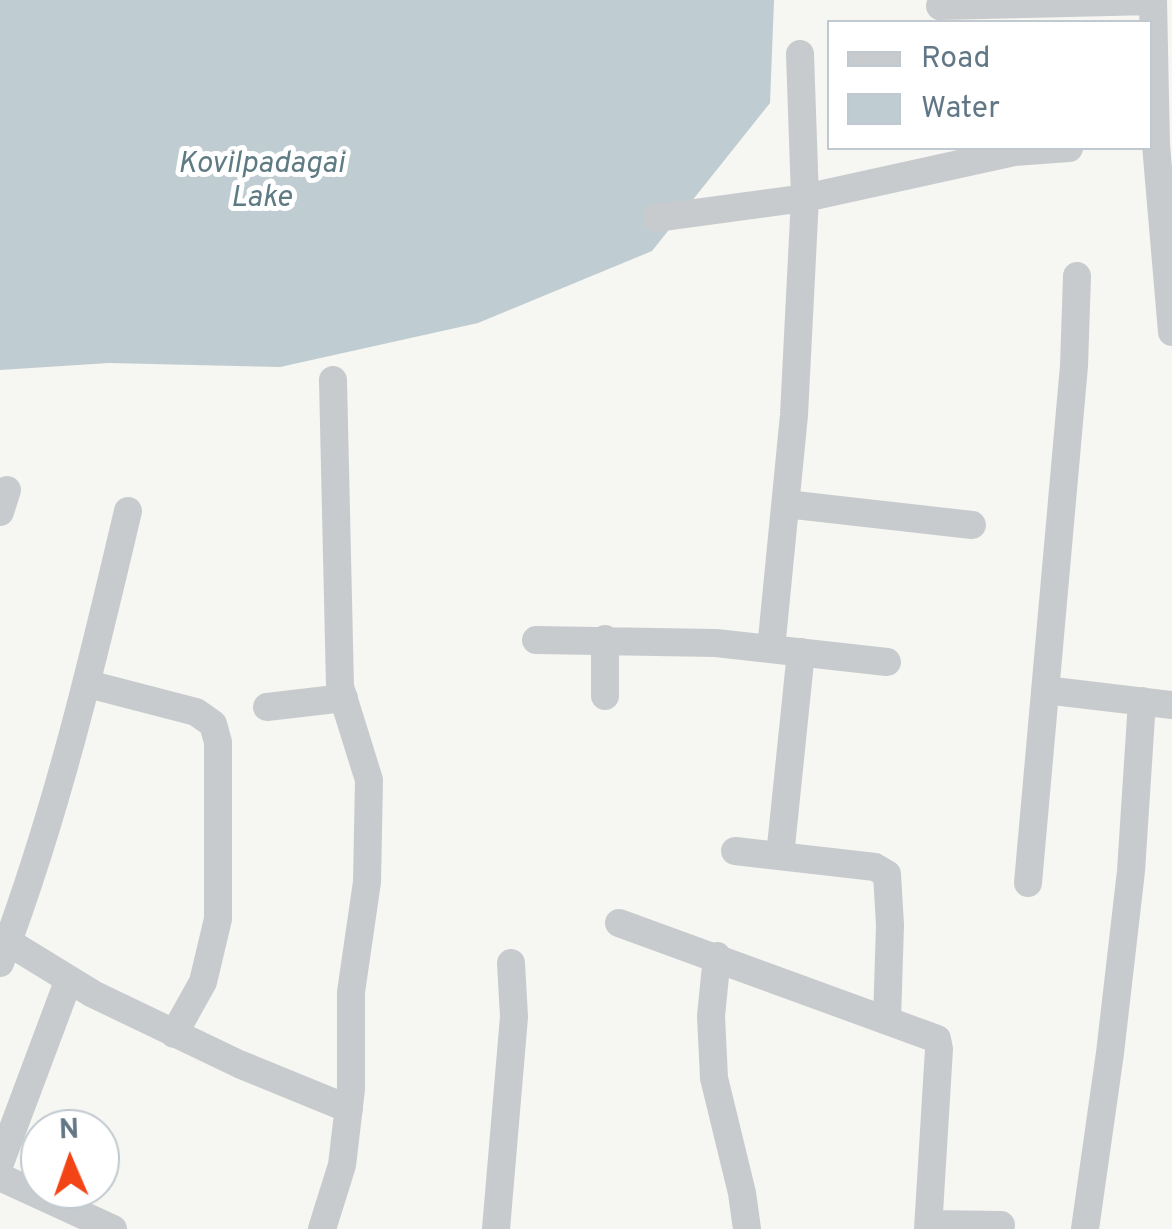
<!DOCTYPE html>
<html>
<head>
<meta charset="utf-8">
<style>
	body { margin:0 }
	#map { position:relative; width:1172px; height:1229px; overflow:hidden; background:#f6f6f2; font-family:Overpass,sans-serif }
	canvas { display:block }
	.legend { position:absolute; left:827px; top:20px; width:325px; height:130px; box-sizing:border-box; background:#fff; border:2px solid #c0c9cf; margin:0; padding:12px 18px; list-style:none; font-size:30px; color:#627786 }
	.legend li { display:flex; align-items:center; gap:20px; height:50px }
	.legend b { width:50px; border:2px solid #c0c9cf }
	.north { position:absolute; left:20px; top:1109px; width:100px; height:100px; box-sizing:border-box; background:#fff; border:2px solid #c0c9cf; border-radius:50%; rotate:358deg; font-size:28px; font-weight:700; line-height:40px; text-align:center; color:#627786 }
	.north::after { content:''; display:block; margin:auto; width:35px; height:45px; background:#f34416; clip-path:polygon(50% 0,100% 100%,50% 72%,0 100%) }
</style>
</head>
<body>
<div id="map">
<canvas width="1172" height="1229"></canvas>
<ul class="legend">
<li><b style="height:12px;background:#c8cbce"></b>Road</li>
<li><b style="height:28px;background:#bfccd1"></b>Water</li>
</ul>
<div class="north">N</div>
</div>
<script>
const ctx = document.querySelector('canvas').getContext('2d');
ctx.lineJoin = 'round';
function paint(path, color) { ctx.fillStyle = color; ctx.fill(path, 'evenodd'); }
function stroke(path, color, width, dash) { ctx.strokeStyle = color; ctx.lineWidth = width; ctx.lineCap = dash ? 'butt' : 'round'; ctx.setLineDash(dash || []); ctx.stroke(path); }
function label(font, color, halo, rows, align = 'center') {
  ctx.font = font + ' Overpass,sans-serif'; ctx.lineWidth = 10; ctx.setLineDash([]); ctx.textBaseline = 'middle'; ctx.strokeStyle = halo; ctx.fillStyle = color; for (const [text, x, y, turn = 0] of rows) {
    ctx.save(); ctx.translate(x, y); ctx.rotate((+turn || 0) * Math.PI / 180); ctx.textAlign = isNaN(turn) ? turn : align; if (halo) ctx.strokeText(text, 0, 0); ctx.fillText(text, 0, 0); ctx.restore();
  }
}
paint(new Path2D(`
	M0,0H774L770,103L652,251L478,323L280,367L109,363L0,370Z`), '#bfccd1');
stroke(new Path2D(`
	M1153,0L1156,145L1172,332
	M940,6L1153,1
	M657,218L805,198L800,54
	M786,504L972,525
	M0,512L7,490
	M605,639V696
	M536,640L716,643L887,662
	M771,649L794,415L805,198L1014,152L1069,148
	M88,684L196,712L213,724L218,742V919L203,982L174,1034
	M1045,690L1172,705
	M267,707L344,698
	M735,851L875,867L887,874L890,925L887,1020
	M780,856L801,652
	M1028,883L1074,366L1077,276
	M619,923L937,1039L939,1049L928,1229
	M0,937L93,994L239,1064L349,1109
	M717,956L711,1016L714,1078L742,1193L747,1229
	M0,963C56,816 92,664 128,511
	M0,1163L69,979
	M0,1177L113,1229
	M929,1224L1001,1225
	M322,1229L342,1165L351,1089V992L367,882L369,780L340,687L333,380
	M496,1229L514,1017L511,963
	M1085,1229L1110,1053L1131,871L1142,701`), '#c8cbce', 28);
label('italic 30px', '#5e7a83', '#fff', [
	["Kovilpadagai",261,166],
	["Lake",261,200]
]);
</script>
</body>
</html>
